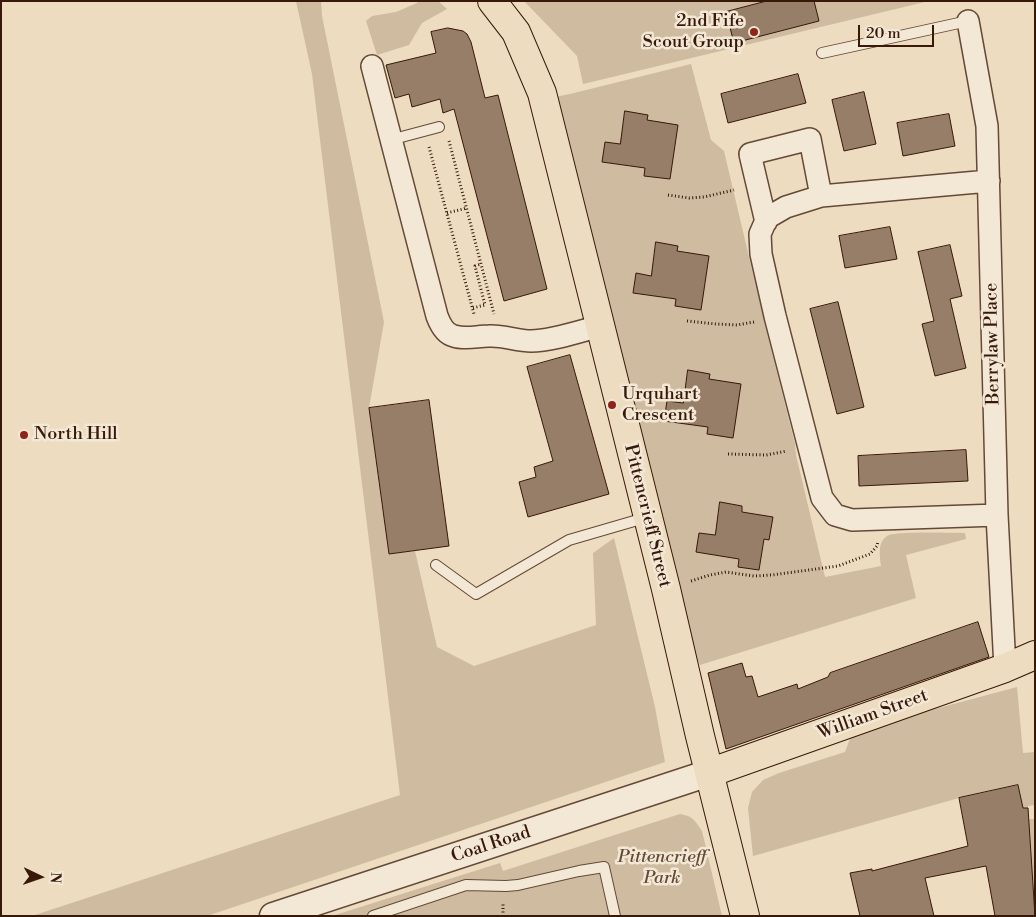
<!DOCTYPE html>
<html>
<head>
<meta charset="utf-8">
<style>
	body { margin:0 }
	#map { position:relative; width:1036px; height:917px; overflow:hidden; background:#eddcbf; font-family:"Libre Bodoni",serif }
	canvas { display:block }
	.frame { position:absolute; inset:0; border:2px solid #371809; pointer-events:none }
	.north { position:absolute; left:15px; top:852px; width:50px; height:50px; -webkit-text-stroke:4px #f3e8d5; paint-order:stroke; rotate:93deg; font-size:14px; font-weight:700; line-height:20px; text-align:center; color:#371809 }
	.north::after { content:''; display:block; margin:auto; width:18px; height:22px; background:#371809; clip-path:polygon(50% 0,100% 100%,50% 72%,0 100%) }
	.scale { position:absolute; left:858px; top:25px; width:76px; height:22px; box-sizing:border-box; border:2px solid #371809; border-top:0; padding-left:6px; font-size:15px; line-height:18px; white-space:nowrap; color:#371809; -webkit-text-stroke:4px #f3e8d5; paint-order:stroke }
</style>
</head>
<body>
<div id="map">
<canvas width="1036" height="917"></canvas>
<div class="frame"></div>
<div class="north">N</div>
<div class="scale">20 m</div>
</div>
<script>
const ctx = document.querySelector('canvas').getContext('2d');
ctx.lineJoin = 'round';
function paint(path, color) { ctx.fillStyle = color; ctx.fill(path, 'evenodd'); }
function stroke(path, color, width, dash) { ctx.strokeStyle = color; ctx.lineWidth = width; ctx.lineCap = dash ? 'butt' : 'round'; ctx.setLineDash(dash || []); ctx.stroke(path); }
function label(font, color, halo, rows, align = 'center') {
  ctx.font = font + ' "Libre Bodoni",serif'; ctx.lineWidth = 5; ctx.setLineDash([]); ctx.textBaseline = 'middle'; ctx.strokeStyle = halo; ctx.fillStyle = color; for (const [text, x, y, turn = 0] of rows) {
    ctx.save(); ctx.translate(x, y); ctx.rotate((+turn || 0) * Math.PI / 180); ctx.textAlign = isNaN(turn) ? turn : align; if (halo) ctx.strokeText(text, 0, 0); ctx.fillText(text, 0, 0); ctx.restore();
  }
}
paint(new Path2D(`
	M296,1H321L322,16L384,322L369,408L389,554L415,551L437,647L474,666L596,625L593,553L614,538L655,707L665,762L207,916H32L400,795L312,74Z
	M418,1H438L447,9L422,23L409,45L377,55L366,21L372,16L396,12L417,3Z
	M524,1H929L583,84L577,56Z
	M691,64L711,140L724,151L765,325L795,444L796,455L825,577L881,566C880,556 877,543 887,536C895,531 951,533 965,533L966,539L906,555L916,598L700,665L666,589L544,99L570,94Z
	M1017,687L1023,753L1035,752V805L1028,806L1029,819H1035V911L1029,836L1018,785L959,798L753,856L748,808L752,792L763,780L779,773L845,752L853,731Z
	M680,814C693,816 695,821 702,831L722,916H332L500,863L503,871Z`), '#cebba0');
const building = new Path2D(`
	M767,1H814L819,21L734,43L726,12Z
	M448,28L463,31L467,34L471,42L485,98L498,95L547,289L504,301L454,109L443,113L440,99L412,107L409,94L395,98L386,65L436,53L431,32Z
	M798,74L806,103L728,123L721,94Z
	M864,92L876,144L844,151L832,100Z
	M625,111L648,115L647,120L678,125L670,179L644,176L645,168L602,162L605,142L620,144Z
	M949,114L955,146L903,156L897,123Z
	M890,227L897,259L845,268L839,236Z
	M656,242L678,246L677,251L709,256L701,310L675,306L676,299L633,293L636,273L651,276Z
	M950,245L962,296L950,299L966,368L935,376L922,324L934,321L918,252Z
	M838,302L864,407L837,414L810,309Z
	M570,355L609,494L528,517L519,482L536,477L534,467L553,461L527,367Z
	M688,370L710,374L709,379L741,384L733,438L707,434L708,427L664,421L667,401L683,403Z
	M429,400L449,546L389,554L369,408Z
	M966,450L968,481L859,486L858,456Z
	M720,502L742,506V512L773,517L769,540L764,539L759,570L738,567L739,559L696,552L699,533L715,535Z
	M978,622L989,657L726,749L708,673L742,663L746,677L752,676L758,697L797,684L798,689L828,677L830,673Z
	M1018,785L1023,808H1028L1035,916H995L986,866L925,878L934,916H860L850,873L872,869V871L968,846L959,798Z`);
paint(building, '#967e68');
stroke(building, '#371809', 1);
const service = new Path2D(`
	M822,53L968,21
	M390,140L439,127
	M436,565L476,594L569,540L648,517
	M373,916L466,885L506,886L518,885L579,871L604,867L615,916`);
const minor = new Path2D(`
	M968,21L987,126L997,515L1005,668
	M372,66L437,316C440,324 445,334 454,336C466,340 477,336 489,336C503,335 517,341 531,341C551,341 581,331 600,326
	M989,181L821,196L786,207L767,218L760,234L761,254L775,316L822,498L835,515L852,520L997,515
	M766,222L750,154L810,139L821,196`);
const tertiary = new Path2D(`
	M273,916L709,773`);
const primary = new Path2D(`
	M492,1L516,32L542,93L666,589L700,736L745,916
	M709,773L1005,668L1035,655`);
stroke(service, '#644936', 12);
stroke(minor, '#644936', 24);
stroke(tertiary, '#644936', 29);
stroke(primary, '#371809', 30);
stroke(new Path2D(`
	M449,141L494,314
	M429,147L474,314
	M668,195L689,198L704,197L734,190
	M447,213L467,208
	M473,308L485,305L475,266L481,264
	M687,321L716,324L737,325L754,322
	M728,454L766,455L787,451
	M691,581L710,575L726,572L754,576L772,575L838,566L870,554L877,546L878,541
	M503,916V904`), '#371809', 3, [1, 2.5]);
stroke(service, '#f3e8d5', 10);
stroke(minor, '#f3e8d5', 21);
stroke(tertiary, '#f3e8d5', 26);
stroke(primary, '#eddcbf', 28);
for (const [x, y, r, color] of [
	[754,32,5,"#8f2418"],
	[612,405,5,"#8f2418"],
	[24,435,5,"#8f2418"]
]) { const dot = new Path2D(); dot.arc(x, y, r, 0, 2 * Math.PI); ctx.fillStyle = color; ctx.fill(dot); stroke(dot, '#f3e8d5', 2); }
label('18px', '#371809', '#f3e8d5', [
	["2nd Fife",744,22,"right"],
	["Scout Group",744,43,"right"],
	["Urquhart",622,395],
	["Crescent",622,416],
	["North Hill",34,435]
], 'left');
label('18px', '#371809', '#f3e8d5', [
	["Berrylaw Place",993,344,-91],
	["Pittencrieff Street",647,516,76],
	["William Street",873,715,-20],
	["Coal Road",491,845,-18]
]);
label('italic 18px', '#644936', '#f3e8d5', [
	["Pittencrieff",662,858],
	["Park",662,879]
]);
</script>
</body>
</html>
